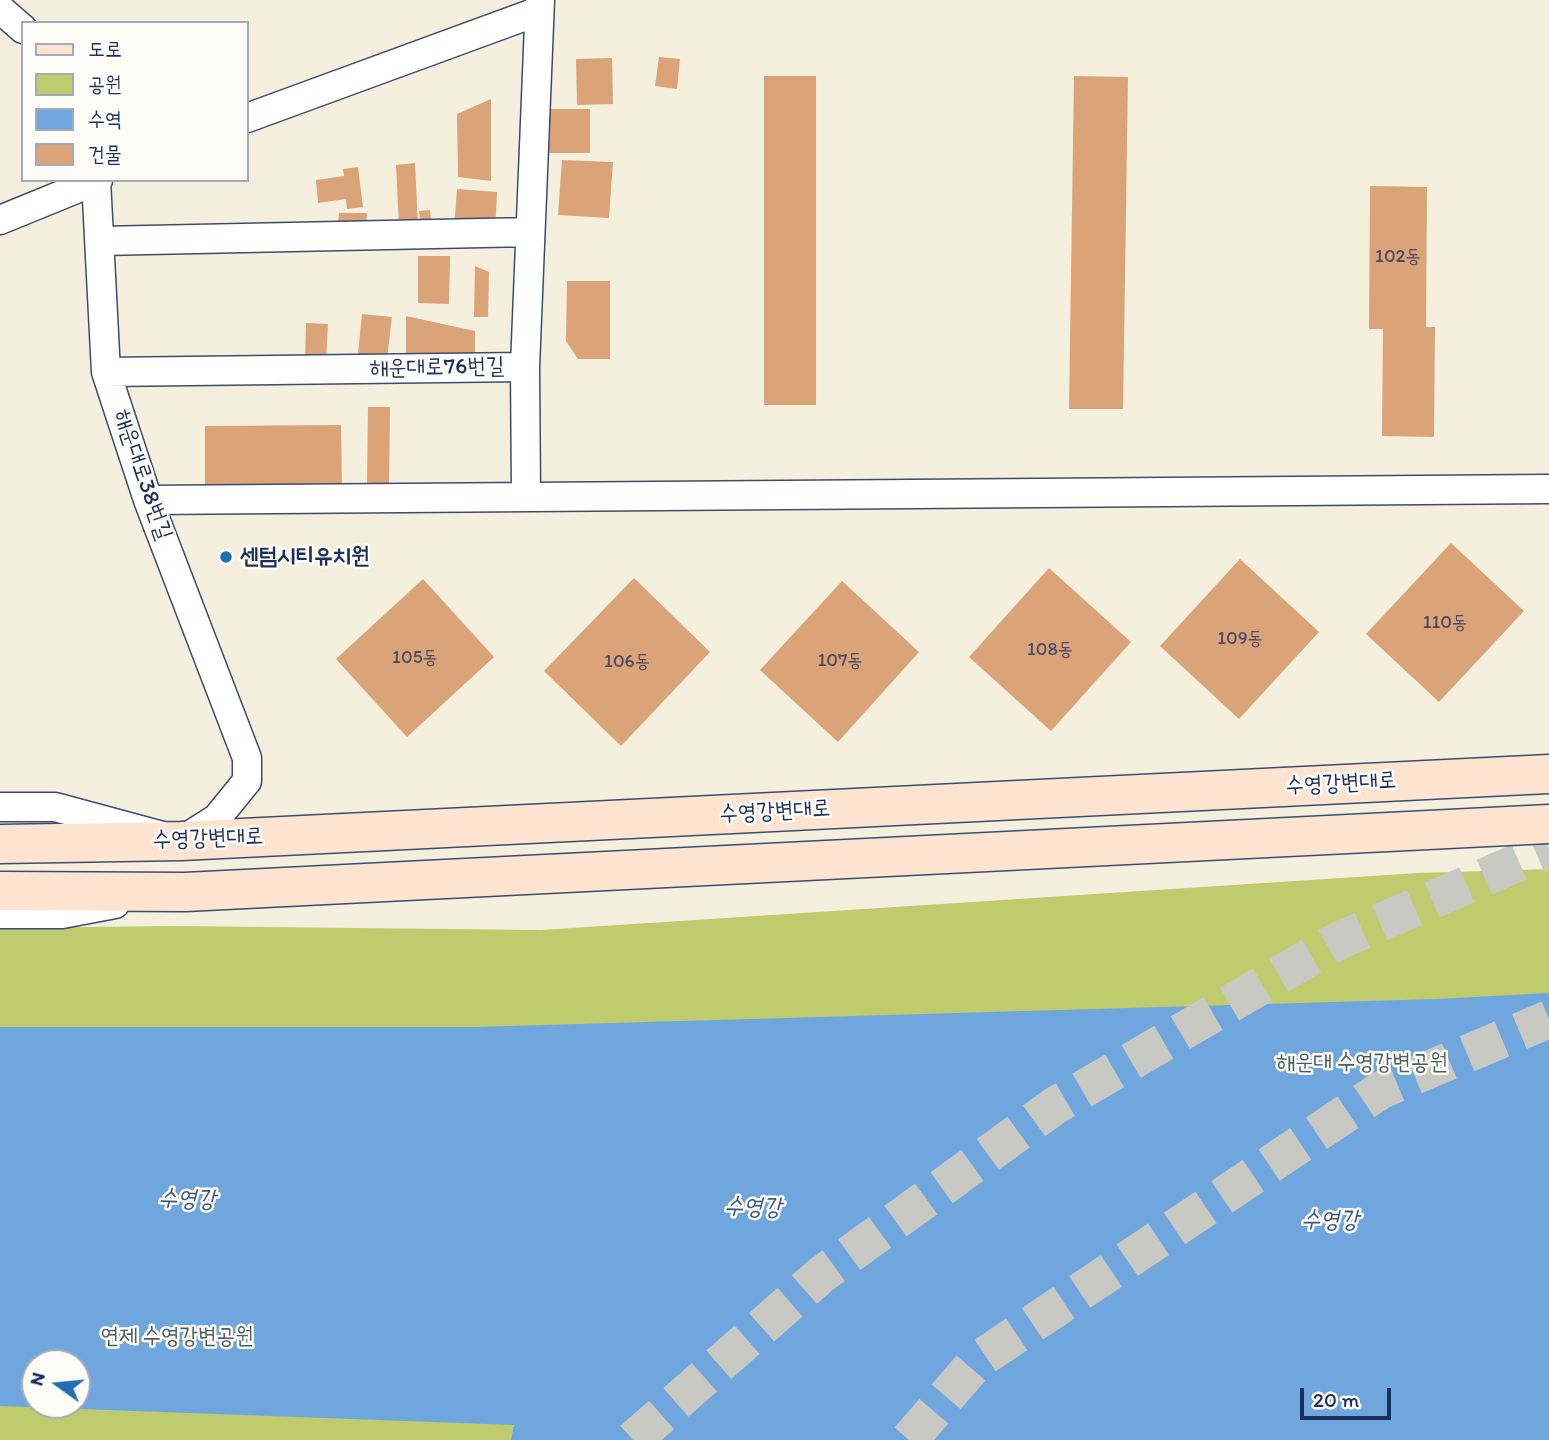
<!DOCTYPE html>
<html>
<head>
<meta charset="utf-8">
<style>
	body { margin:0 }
	#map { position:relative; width:1549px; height:1440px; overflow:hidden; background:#f5efdd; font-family:Itim,"Poor Story",sans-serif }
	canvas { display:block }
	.legend { position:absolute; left:21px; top:21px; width:228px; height:161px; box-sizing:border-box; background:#fdfcf7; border:2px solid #a3aaba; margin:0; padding:9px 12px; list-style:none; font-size:21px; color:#1b2f5e }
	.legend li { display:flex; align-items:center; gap:14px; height:35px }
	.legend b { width:35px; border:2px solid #a3aaba }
	.north { position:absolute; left:21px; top:1349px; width:70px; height:70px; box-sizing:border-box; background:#fdfcf7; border:2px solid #a3aaba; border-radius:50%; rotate:285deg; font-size:19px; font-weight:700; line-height:28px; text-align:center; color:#1b2f5e }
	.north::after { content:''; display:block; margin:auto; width:24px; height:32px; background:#1f6fb2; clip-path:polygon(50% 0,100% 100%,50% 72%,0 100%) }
	.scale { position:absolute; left:1300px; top:1388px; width:91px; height:32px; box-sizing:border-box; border:4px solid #1b2f5e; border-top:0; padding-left:9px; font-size:21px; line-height:24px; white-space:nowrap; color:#1b2f5e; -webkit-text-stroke:5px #fdfcf7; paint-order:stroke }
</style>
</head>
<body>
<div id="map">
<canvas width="1549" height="1440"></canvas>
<ul class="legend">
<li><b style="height:9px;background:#fde4d1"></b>도로</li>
<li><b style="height:19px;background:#bfcc6e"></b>공원</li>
<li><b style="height:19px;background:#6ea6dd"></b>수역</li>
<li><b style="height:19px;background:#dba378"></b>건물</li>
</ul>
<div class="north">N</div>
<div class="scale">20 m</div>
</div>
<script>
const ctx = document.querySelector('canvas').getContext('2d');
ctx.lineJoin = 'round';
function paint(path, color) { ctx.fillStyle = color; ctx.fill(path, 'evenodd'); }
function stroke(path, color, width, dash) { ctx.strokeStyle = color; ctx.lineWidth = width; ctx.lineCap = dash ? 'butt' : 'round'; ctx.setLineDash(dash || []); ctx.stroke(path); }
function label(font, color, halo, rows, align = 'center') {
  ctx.font = font + ' Itim,"Poor Story",sans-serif'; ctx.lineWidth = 5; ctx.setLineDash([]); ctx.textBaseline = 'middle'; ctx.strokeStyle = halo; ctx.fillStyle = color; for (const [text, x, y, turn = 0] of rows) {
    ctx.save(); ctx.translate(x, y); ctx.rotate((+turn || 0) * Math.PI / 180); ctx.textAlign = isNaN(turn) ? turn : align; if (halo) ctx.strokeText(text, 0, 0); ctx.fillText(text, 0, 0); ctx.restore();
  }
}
paint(new Path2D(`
	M1549,869V1440H0V928L173,926L541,930L1418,873ZM35,1363H77V1405H35Z`), '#bfcc6e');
paint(new Path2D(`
	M1549,993V1440H511L514,1425L0,1406V1027H476L1437,999ZM35,1363H77V1405H35Z`), '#6ea6dd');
paint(new Path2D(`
	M659,57L680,59L677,89L655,86Z
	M612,58L613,104L577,105L576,59Z
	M764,76H816V405H764Z
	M1074,76L1128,77L1123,409H1069Z
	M491,99V181L458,177L457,114Z
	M546,109H590V153H546Z
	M562,160L613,162L609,218L558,215Z
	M415,163L418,226L399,227L396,165Z
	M358,167L363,207L347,209L346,199L318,203L316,180L344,176L343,169Z
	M1370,186L1427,187L1426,327H1435L1434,437L1382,436L1383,329H1369Z
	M457,189L497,192L495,231L454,229Z
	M430,210L432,229L421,230L419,211Z
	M339,213H367L366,226L338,225Z
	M418,256H450L449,304L418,303Z
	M475,266L489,272L488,317H474Z
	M567,281H610V359H578L566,341Z
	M362,314L392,317L386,366L357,363Z
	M406,316L475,331V355H406Z
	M306,323L328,324L326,362L305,361Z
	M368,407H390L389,485H367Z
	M341,425L342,488L205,490V426Z
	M1451,543L1524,611L1439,702L1366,634Z
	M1240,559L1319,632L1239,719L1160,646Z
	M1049,568L1131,642L1051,731L969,657Z
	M634,578L710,652L621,746L544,671Z
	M423,579L494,657L407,737L336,659Z
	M842,581L919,652L838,742L760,670Z`), '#dba378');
stroke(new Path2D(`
	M633,1440L821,1275L1056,1105L1338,941L1549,849
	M909,1440L977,1361L1381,1090L1549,1019`), '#c9c9c4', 38, [38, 19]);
const street = new Path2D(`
	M0,9L23,29
	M247,118L539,11
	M0,220L98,180
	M100,241L530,232
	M106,372L525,367
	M526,497L525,367L540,0
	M148,500L1549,489
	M0,807H55L181,841L217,818L247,781V758L148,500L106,372L96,180
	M0,914H62L115,904`);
const secondary = new Path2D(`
	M0,844L181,841L1549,774
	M0,891L185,892L1549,824`);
stroke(street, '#3c4c71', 31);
stroke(secondary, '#3c4c71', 41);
stroke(street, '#fff', 28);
stroke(secondary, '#fde4d1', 38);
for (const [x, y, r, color] of [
	[226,557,7,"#1f6fb2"]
]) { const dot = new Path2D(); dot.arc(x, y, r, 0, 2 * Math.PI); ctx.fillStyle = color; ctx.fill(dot); stroke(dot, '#fdfcf7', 2.5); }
label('19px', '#4b4c64', null, [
	["102동",1398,257],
	["110동",1445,623],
	["109동",1240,639],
	["108동",1050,650],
	["105동",415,658],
	["107동",840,661],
	["106동",627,662]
]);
label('23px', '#1b2f5e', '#fdfcf7', [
	["해운대로76번길",437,368,-1],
	["해운대로38번길",142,475,71],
	["수영강변대로",1341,784,-3],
	["수영강변대로",775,812,-3],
	["수영강변대로",208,839,-2]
]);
label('bold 23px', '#1b2f5e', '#fdfcf7', [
	["센텀시티유치원",240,557]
], 'left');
label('23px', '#4c5e63', '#fdfcf7', [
	["해운대 수영강변공원",1362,1063],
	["연제 수영강변공원",177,1337]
]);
label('italic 24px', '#38598a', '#fdfcf7', [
	["수영강",187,1200,1],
	["수영강",753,1208,1],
	["수영강",1330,1221]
]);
</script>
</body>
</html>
